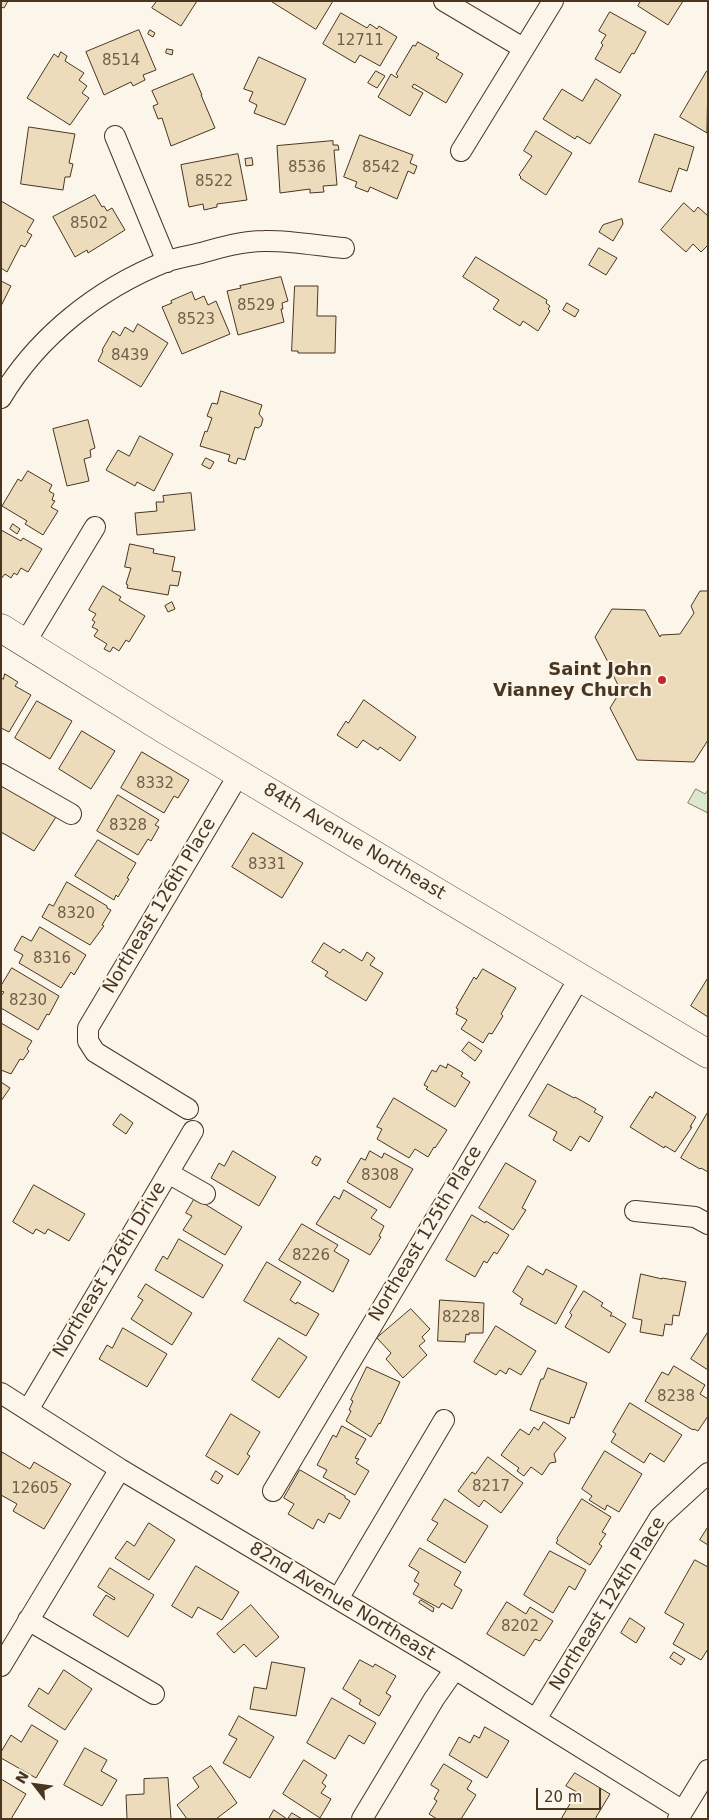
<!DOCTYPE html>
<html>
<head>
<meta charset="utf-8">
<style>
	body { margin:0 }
	#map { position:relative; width:709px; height:1820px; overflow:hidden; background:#fbf6e9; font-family:"DejaVu Sans",sans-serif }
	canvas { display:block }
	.frame { position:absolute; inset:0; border:2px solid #4a3520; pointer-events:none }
	.north { position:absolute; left:10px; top:1760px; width:50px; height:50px; -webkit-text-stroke:4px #fbf6e9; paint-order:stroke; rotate:300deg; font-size:14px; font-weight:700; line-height:20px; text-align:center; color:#4a3520 }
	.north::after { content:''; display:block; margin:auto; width:18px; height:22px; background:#4a3520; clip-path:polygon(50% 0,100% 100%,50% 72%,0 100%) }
	.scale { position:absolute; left:536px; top:1788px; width:65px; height:22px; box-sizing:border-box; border:2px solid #4a3520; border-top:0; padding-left:6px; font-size:15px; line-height:18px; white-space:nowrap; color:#4a3520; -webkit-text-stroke:4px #fbf6e9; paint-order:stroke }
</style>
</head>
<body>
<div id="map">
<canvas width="709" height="1820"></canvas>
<div class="frame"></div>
<div class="north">N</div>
<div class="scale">20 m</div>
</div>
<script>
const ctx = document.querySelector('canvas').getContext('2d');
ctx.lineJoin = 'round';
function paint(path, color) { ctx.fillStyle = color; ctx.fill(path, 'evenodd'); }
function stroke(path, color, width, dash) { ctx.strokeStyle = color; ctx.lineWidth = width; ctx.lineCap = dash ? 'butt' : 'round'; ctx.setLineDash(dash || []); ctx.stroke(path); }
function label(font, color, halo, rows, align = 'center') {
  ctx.font = font + ' "DejaVu Sans",sans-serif'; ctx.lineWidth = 4; ctx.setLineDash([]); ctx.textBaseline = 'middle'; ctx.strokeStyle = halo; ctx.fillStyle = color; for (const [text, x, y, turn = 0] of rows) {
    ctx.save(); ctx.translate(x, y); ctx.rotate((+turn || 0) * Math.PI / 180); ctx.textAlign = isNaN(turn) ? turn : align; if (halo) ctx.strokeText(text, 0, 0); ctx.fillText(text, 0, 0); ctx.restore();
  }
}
const green = new Path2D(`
	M696,789L705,794L708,790V813L688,803Z`);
paint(green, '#dce7d0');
stroke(green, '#887966', 1);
const building = new Path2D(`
	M1,1H8L4,8L1,7Z
	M157,1H197L181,26L152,8Z
	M271,1H333L316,29Z
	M641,1H683L668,25L638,6Z
	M610,12L646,32L634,54L632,53L620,73L595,59L603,45L601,43L606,35L599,31Z
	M341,13L367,28L370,24L377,29L379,26L397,37L380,66L360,55L355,63L323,44Z
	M139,30L156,70L143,75L145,80L133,86L131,82L104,95L86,52Z
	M150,30L155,33L153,37L148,34Z
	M418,42L439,54L436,58L463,74L446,103L414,84L412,87L423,93L410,116L378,97L391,74L397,78L398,76L396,74L413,45L415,46Z
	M167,49L173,50L172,55L166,53Z
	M61,52L67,56L65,61L84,73L79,80L87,86L82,93L89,98L70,125L27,98L54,54L58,57Z
	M259,57L306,79L285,125L254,113L257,105L249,101L253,92L244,89Z
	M376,71L385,76L377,88L368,83Z
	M707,71H708L707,133L680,117Z
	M193,74L202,95H201L215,128L171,146L162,118L158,119L153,106L158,104L152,91Z
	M596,79L621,95L590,144L577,136L575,139L543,119L562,89L582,101Z
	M29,127L75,134L69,163L73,164L70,177H65L63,190L21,184Z
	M536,131L572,153L546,195L520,178L521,177L519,175L532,156L524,151Z
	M655,134L694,147L687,171L679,168L671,192L639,182Z
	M360,135L413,155L410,163L417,166L414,174L408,171L397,199L370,187L368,192L355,187L357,182L344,177Z
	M333,141V145H338L339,150H334L337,185L323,186L324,192L310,193V189L280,193L277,146Z
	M238,154L247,200L217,204V207L204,210L203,204L189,207L181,165Z
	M252,158L253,165L246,166L245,159Z
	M95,195L102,207L104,206L107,211L112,208L125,230L88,253L87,250L75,257L53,217Z
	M1,201L34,220L27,232L32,235L25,247L21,245L7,272L1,268Z
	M684,203L694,212L698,207L708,216V245L701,252L693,244L686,252L661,230Z
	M622,219L623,224L613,241L599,232L603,225Z
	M599,248L617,258L606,275L589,265Z
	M476,257L547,300L546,303L550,306L548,309L550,311L538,331L523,321L520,326L493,309L499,300L463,277Z
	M281,277L288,301L282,303L283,309H281L284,322L238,335L227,291L241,288L240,286Z
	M1,281L11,286L1,306Z
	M295,286H318L317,316H336L335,353H298V351H292Z
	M192,292L195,300L204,296L208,305L216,301L230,334L182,354L162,307L172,303L171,301Z
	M567,303L579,310L575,317L563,310Z
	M138,324L168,343L141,387L98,361L103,351L102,350L113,331L120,336L125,327L133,332Z
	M221,391L262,405L259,414L263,419L261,426L258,428L255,427L245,460L238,458L236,464L228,461L230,455L200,446L205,431L207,432L212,418L207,416L212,403L217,404Z
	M88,420L95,448L90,450L91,457L84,459L89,481L67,486L53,429Z
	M140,436L173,454L154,491L137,482L135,486L106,470L118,450L129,456Z
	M206,458L214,462L210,469L202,465Z
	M28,471L52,485L49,491L54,494L52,500L55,501L51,507L58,511L43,535L25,524L27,521L2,506L18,479L21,481Z
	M191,493L195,530L137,535L135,513L157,511L156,502H164L163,496Z
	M13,524L20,529L17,534L10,529Z
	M1,530L21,541L23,538L42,549L28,572L21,568L17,575L14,573L11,578L5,574L1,579Z
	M130,544L154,549L153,553L175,557L172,571L181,572L178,586L170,585L168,595L127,588L128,585L126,584L131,568L125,567Z
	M103,586L121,597L119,600L145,616L129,642L126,640L119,651L113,647L110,652L104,649L107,644L94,636L98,630L92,627L95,622L92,620L96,614L89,610Z
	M708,589V740L694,762L637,760L610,708L623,687H619L612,673L617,666H610L595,637L612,609L645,610L660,637L661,635L680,634L694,613L691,606L700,591H707Z
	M172,602L175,609L168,612L165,606Z
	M5,674L18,682L15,686L31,695L9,732L1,728V678L3,679Z
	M364,700L416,737L400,761L380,747L378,750L363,740L357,748L337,735L346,721L348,723Z
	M37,701L72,721L50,759L15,738Z
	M82,731L115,751L91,789L59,769Z
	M142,752L189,780L178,798L174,796L164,813L121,788Z
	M1,785L56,817L34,851L1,832Z
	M118,795L159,820L155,825L159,827L151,841L148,839L138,855L97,831Z
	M253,833L303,863L282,898L232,867Z
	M98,840L136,863L127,878L129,879L118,897L116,895L114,900L75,876Z
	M67,882L107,906V908L111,910L102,925L104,926L90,945L42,917L49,904L53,906Z
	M40,927L86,955L74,975L71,972L61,988L19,963L23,955L14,950L22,936L31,941Z
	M324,943L340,953L343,949L362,961L367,952L375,958L370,965L383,973L366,1001L325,976L328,972L312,962Z
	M12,968L59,996L49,1015L47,1014L38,1030L1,1008V996L4,992L1,991V986Z
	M483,969L516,988L501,1014L503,1016L492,1034L489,1033L483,1043L461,1029L467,1020L456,1014L458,1009L456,1008L474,977L476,979Z
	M708,978V1017L691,1006Z
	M1,1023L32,1041L27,1049L29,1051L23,1060L20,1059L11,1074L1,1070Z
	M469,1042L482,1051L475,1061L462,1051Z
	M448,1064L463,1073L461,1076L470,1082L455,1107L426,1089L428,1087L424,1085L432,1070L436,1072L440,1065L446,1068Z
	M1,1082L10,1088L1,1101Z
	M548,1084L574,1098L575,1097L596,1109L594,1112L603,1117L589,1142L580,1136L571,1151L553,1140L557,1132L529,1116Z
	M656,1092L696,1117L690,1127H692L675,1152L665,1146L664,1148L630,1127L650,1096L652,1098Z
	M394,1098L447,1130L435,1148L434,1147L428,1157L415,1149L409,1158L377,1139L382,1129L377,1127Z
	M708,1112V1172L701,1168L700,1169L681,1158Z
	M121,1114L133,1123L126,1134L113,1125Z
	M233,1151L276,1177L259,1206L211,1178L219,1163L224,1166Z
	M370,1151L382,1158L384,1153L413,1169L390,1208L347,1182L361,1158L365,1160Z
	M316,1156L321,1159L317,1166L312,1163Z
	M506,1163L536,1181L522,1208L526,1210L513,1230L479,1208Z
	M34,1185L85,1214L69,1241L48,1229L45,1234L36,1229L33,1234L13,1222Z
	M344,1190L377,1210L371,1218L384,1226L379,1236L381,1237L370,1255L316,1224L334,1196L339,1199Z
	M195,1198L242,1227L225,1255L183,1230L192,1216L186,1213Z
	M472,1215L485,1223L486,1221L509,1235L497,1254L494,1252L487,1263L484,1261L475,1277L446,1260Z
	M302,1224L338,1245L334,1251L349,1260L333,1292L279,1260Z
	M179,1239L223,1265L203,1298L155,1270L163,1256L167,1259Z
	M267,1262L301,1282L290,1300L296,1304L297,1302L319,1314L306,1336L244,1301Z
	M528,1266L543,1275L546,1269L577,1286L556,1324L520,1304L523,1299L513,1292Z
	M641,1274L662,1279V1278L686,1282L679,1316L673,1315L672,1325L665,1324L663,1336L640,1332L642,1320L633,1318Z
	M146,1284L192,1313L172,1345L131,1319L143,1300L138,1297Z
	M584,1291L603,1303L601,1306L612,1313L610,1316H613L626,1324L609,1353L565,1327L572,1315L570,1313Z
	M440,1300L484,1303L483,1333H469V1335L466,1334L465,1342L438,1341Z
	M411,1309L430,1329L422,1337L425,1341L419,1346L427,1355L403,1378L386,1359L391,1353L377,1338Z
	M496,1326L536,1351L521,1375L509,1368L506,1374L500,1370L496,1375L474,1362Z
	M123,1328L167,1354L147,1387L99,1359L107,1345L112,1348Z
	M708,1332V1370L691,1359Z
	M279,1338L307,1357L279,1398L252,1380Z
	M674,1366L705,1385L700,1394L708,1399V1416L698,1431L694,1429L693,1430L645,1401L662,1372L668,1375Z
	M367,1367L400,1382L380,1424L379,1423L371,1437L346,1421L351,1411L349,1410L353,1401L351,1400Z
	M548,1368L587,1383L574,1418L571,1417L569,1424L530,1410L541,1379H543Z
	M630,1403L682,1435L664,1462L650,1453L644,1463L611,1442L616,1434L613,1432Z
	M231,1414L260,1432L247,1454L250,1456L238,1475L206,1456Z
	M544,1422L566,1438L554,1454L556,1462L550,1463L542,1475L531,1467L524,1476L517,1471L519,1468L501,1455L520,1429L529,1435L534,1427L538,1430Z
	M342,1426L366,1439L355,1458L359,1459L356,1463L369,1471L355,1495L323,1477L327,1470L317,1465L333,1435L336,1437Z
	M605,1451L642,1474L619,1512L607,1505L605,1510L589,1500L592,1496L582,1489Z
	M2,1452L30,1469L34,1462L71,1484L44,1529L13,1511L17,1504L1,1495Z
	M488,1457L523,1483L501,1513L484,1500L479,1507L458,1491L472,1472L475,1474Z
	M300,1470L345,1496V1498L350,1501L340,1519L329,1513L324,1523L318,1519L313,1529L288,1514L294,1504L284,1498Z
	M216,1471L223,1476L218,1484L211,1480Z
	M445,1499L488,1526L465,1563L427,1540L438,1523L432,1520Z
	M582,1499L611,1517L602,1532L606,1534L599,1544L602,1546L590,1565L556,1543L558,1540L557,1539Z
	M149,1523L175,1540L149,1580L115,1558L127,1541L134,1546Z
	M708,1527V1545L700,1540Z
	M420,1548L461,1572L454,1585L462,1590L452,1609L442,1603L439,1608L413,1594L419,1584L414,1581L419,1572L409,1566Z
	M550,1551L586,1570L575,1590L569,1586L553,1613L524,1595Z
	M695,1560L708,1567V1649L701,1660L673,1644L684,1624L665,1613Z
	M196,1566L239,1592L222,1620L198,1607L192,1618L172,1606Z
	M110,1568L154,1595L128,1637L93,1615L106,1595L114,1600L115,1598L98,1587Z
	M421,1600L434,1608L433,1612L419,1603Z
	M507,1602L526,1614L530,1607L553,1621L540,1641L535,1639L524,1656L487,1634Z
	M251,1605L279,1637L256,1657L244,1644L234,1653L217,1634Z
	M630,1618L645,1628L636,1643L621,1633Z
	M674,1652L685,1659L681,1665L670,1658Z
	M360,1660L373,1667L375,1664L396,1676L386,1693L391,1696L379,1716L359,1704L361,1700L343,1689Z
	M272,1662L305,1668L296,1716L250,1709L254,1687L266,1689Z
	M64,1670L92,1689L65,1730L28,1706L39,1688L48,1694Z
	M332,1698L376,1723L364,1744L349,1735L335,1759L307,1743Z
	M239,1716L274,1737L250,1778L223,1763L237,1739L229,1735Z
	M32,1725L58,1741L36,1778L1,1758V1752L11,1735L21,1742Z
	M485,1727L509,1741L487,1778L449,1755L459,1737L470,1743L474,1735L479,1738Z
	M85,1748L107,1760L101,1771L117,1780L102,1806L64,1785Z
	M304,1760L327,1775L322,1783L326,1786L321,1793L331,1799L320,1818L283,1794Z
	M444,1764L472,1781L467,1789L476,1795L461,1819H437L429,1814L437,1801L434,1799L439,1790L431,1785Z
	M211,1766L237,1803L216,1819H187L177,1805L199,1787L193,1778Z
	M575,1773L610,1794L595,1819H561L577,1792L566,1786Z
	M168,1778L171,1819H127L126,1795L144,1794V1779Z
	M1,1779L26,1794L11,1819H1Z
	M274,1810L287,1819H269Z
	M292,1813L302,1819H288Z`);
paint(building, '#ecdcbc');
stroke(building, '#4a3520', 1);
const street = new Path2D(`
	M444,1L523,48
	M115,136L167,262
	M461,151L553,1
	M1,398C38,336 98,289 165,262C176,258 189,256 201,253C222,247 243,241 264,241C288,240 320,246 344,248
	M25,643L95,527
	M1,774L71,814
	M188,1109L95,1052L88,1041V1028L239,774
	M168,1173L205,1194
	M635,1211L695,1217L708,1224
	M1,1393L120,1469L455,1669L683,1811
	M28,1410L193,1131
	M273,1491L580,977
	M338,1599L444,1420
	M28,1620L154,1694
	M1,1666L120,1469
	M536,1719L660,1517L708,1473
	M362,1819L434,1699L455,1669
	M678,1819L708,1770`);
const secondary = new Path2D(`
	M1,628L167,731L708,1054`);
stroke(street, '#4a3520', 22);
stroke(secondary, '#4a3520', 29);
stroke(street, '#fbf6e9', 20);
stroke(secondary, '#fbf6e9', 28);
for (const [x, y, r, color] of [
	[662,680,5,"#c62828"]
]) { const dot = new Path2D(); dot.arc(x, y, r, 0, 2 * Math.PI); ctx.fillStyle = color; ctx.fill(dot); stroke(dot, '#fbf6e9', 2); }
label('15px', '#725f47', null, [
	["12711",360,41],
	["8514",121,61],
	["8536",307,168],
	["8542",381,168],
	["8522",214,182],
	["8502",89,224],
	["8529",256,306],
	["8523",196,320],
	["8439",130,356],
	["8332",155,784],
	["8328",128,826],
	["8331",267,865],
	["8320",76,914],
	["8316",52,959],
	["8230",28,1001],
	["8308",380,1176],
	["8226",311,1256],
	["8228",461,1318],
	["8238",676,1397],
	["8217",491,1487],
	["12605",35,1489],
	["8202",520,1627]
]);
label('bold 18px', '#4a3520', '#fbf6e9', [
	["Saint John",652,670],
	["Vianney Church",652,691]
], 'right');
label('18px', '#4a3520', '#fbf6e9', [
	["84th Avenue Northeast",354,842,31],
	["Northeast 126th Place",160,906,-59],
	["Northeast 125th Place",426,1234,-59],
	["Northeast 126th Drive",110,1270,-59],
	["82nd Avenue Northeast",342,1602,31],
	["Northeast 124th Place",608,1604,-58]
]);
</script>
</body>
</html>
